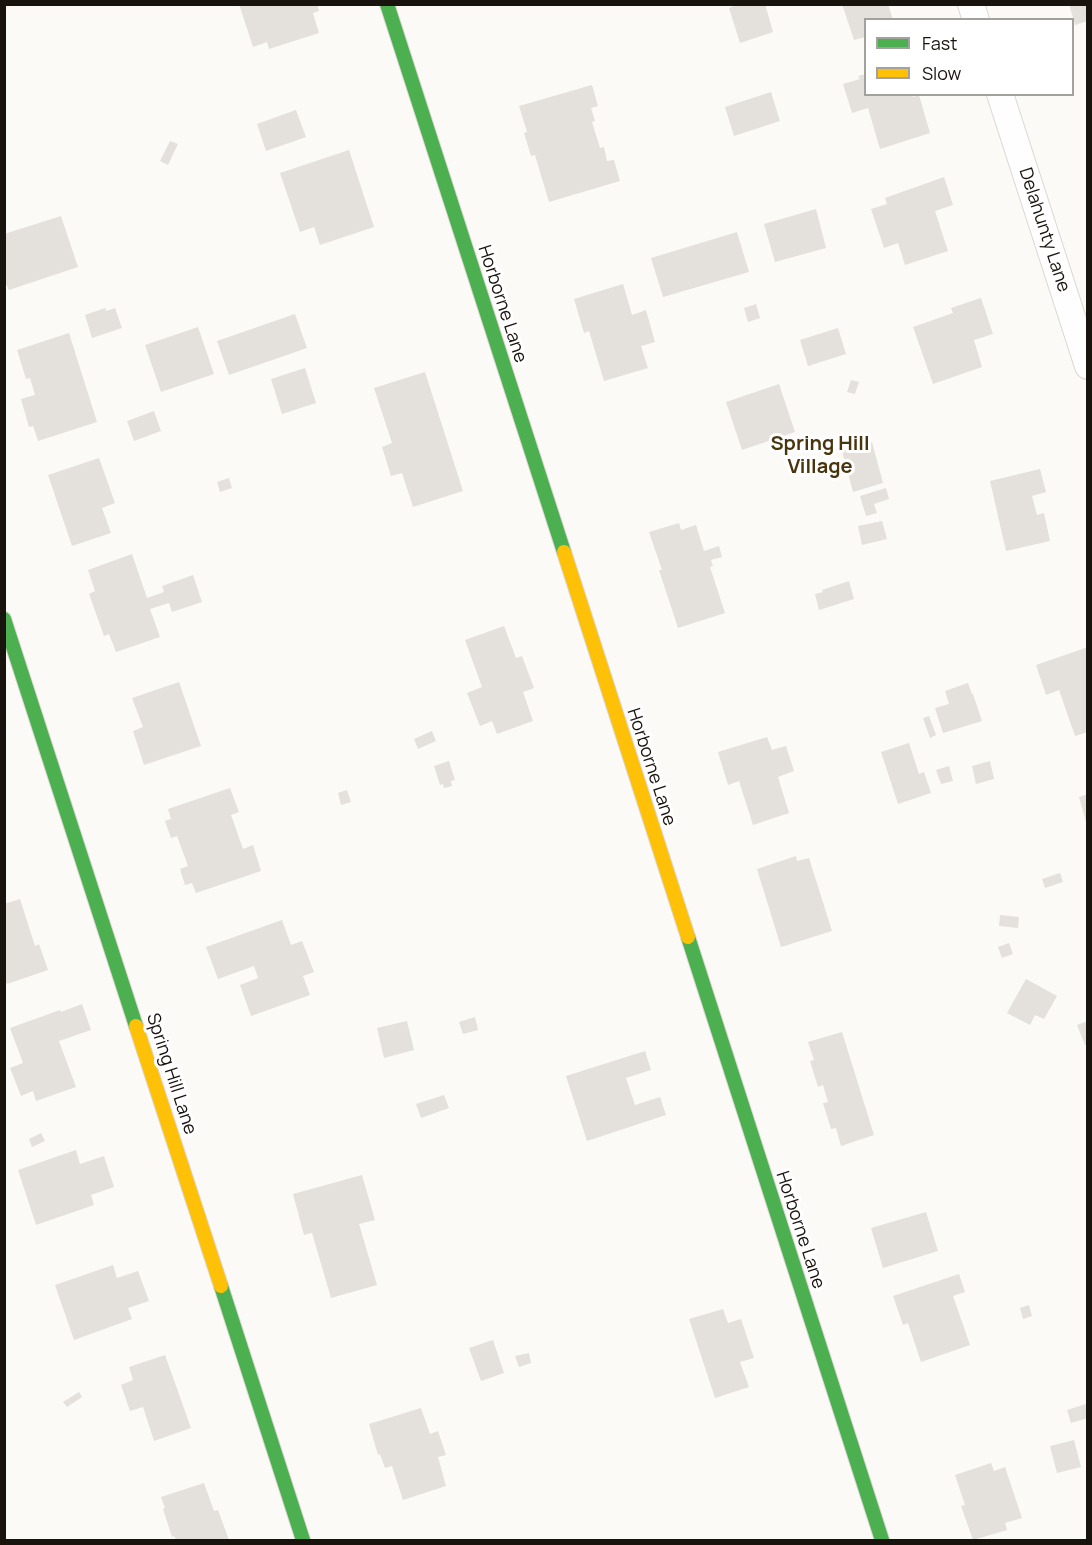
<!DOCTYPE html>
<html>
<head>
<meta charset="utf-8">
<style>
	body { margin:0 }
	#map { position:relative; width:1092px; height:1545px; overflow:hidden; background:#fcfaf7; font-family:Manrope,sans-serif }
	canvas { display:block }
	.frame { position:absolute; inset:0; border:6px solid #19130d; pointer-events:none }
	.legend { position:absolute; left:864px; top:18px; width:210px; height:78px; box-sizing:border-box; background:#fff; border:2px solid #a3a19e; margin:0; padding:8px 10px; list-style:none; font-size:18px; color:#19130d }
	.legend li { display:flex; align-items:center; gap:12px; height:30px }
	.legend b { width:30px; border:2px solid #a3a19e }
</style>
</head>
<body>
<div id="map">
<canvas width="1092" height="1545"></canvas>
<div class="frame"></div>
<ul class="legend">
<li><b style="height:8px;background:#4caf50"></b>Fast</li>
<li><b style="height:8px;background:#ffc107"></b>Slow</li>
</ul>
</div>
<script>
const ctx = document.querySelector('canvas').getContext('2d');
ctx.lineJoin = 'round';
function paint(path, color) { ctx.fillStyle = color; ctx.fill(path, 'evenodd'); }
function stroke(path, color, width, dash) { ctx.strokeStyle = color; ctx.lineWidth = width; ctx.lineCap = dash ? 'butt' : 'round'; ctx.setLineDash(dash || []); ctx.stroke(path); }
function label(font, color, halo, rows, align = 'center') {
  ctx.font = font + ' Manrope,sans-serif'; ctx.lineWidth = 6; ctx.setLineDash([]); ctx.textBaseline = 'middle'; ctx.strokeStyle = halo; ctx.fillStyle = color; for (const [text, x, y, turn = 0] of rows) {
    ctx.save(); ctx.translate(x, y); ctx.rotate((+turn || 0) * Math.PI / 180); ctx.textAlign = isNaN(turn) ? turn : align; if (halo) ctx.strokeText(text, 0, 0); ctx.fillText(text, 0, 0); ctx.restore();
  }
}
paint(new Path2D(`
	M239,4H317L319,11L313,13L319,33L269,49L267,42L253,47Z
	M739,4H765L773,32L740,43L729,8Z
	M842,4H888L893,20H866V37L854,40Z
	M1069,4H1088V21L1075,25Z
	M866,74V94H913V97L919,95L930,133L880,149L868,108L852,113L843,84L860,79L858,76Z
	M592,85L598,106L591,108L595,121L592,122L600,148L604,147L607,161L614,160L620,181L549,202L535,155L531,156L524,133L527,132L519,106Z
	M771,92L780,121L734,136L725,107Z
	M296,110L306,137L266,151L257,124Z
	M170,141L178,144L168,165L160,161Z
	M349,150L374,227L320,245L314,227L300,232L280,173Z
	M944,177L953,205L935,211L948,251L905,265L898,243L884,248L871,209L887,204L885,198Z
	M816,209L826,248L775,262L764,224Z
	M61,216L78,267L9,290L4,280V234Z
	M737,232L749,272L663,297L651,258Z
	M623,284L632,315L646,310L655,342L641,346L648,368L604,381L589,331L584,333L574,299Z
	M981,298L993,334L974,340L982,367L933,384L913,327L953,313L951,308Z
	M756,304L760,318L748,322L744,308Z
	M105,308L106,311L115,308L122,328L92,338L85,315Z
	M295,314L307,348L229,375L217,341Z
	M198,327L214,374L161,392L145,345Z
	M838,328L846,354L808,366L800,340Z
	M69,333L97,422L38,441L33,426L29,427L21,399L35,395L30,378L26,379L17,350Z
	M305,368L316,403L282,414L271,379Z
	M425,372L463,491L413,507L402,473L391,476L382,447L392,443L374,388Z
	M851,380L859,382L855,394L847,392Z
	M779,384L795,432L742,450L726,402Z
	M154,411L161,431L134,441L127,421Z
	M872,442L883,483L853,492L842,451Z
	M99,458L115,503L102,508L111,533L72,546L48,475Z
	M1040,469L1046,492L1032,496L1037,515L1044,513L1050,541L1006,551L990,481Z
	M229,478L232,488L220,492L217,482Z
	M886,488L889,499L874,504L877,513L866,516L860,496Z
	M882,521L887,539L862,545L858,526Z
	M679,523L681,530L696,525L704,551L719,546L722,557L711,560L713,566L710,567L725,613L678,628L659,570H662L649,532Z
	M132,554L147,598L164,592L162,586L193,575L202,602L172,612L169,603L150,609L160,637L116,652L109,634L104,636L89,594L95,591L88,570Z
	M849,581L854,599L819,610L815,594L823,592L822,590Z
	M504,626L516,658L522,656L534,688L523,692L533,721L497,734L492,721L480,726L467,693L482,687L465,640Z
	M1088,647V732L1075,736L1059,690L1046,695L1036,665Z
	M179,682L201,746L144,765L133,731L143,727L132,698Z
	M968,683L972,694H973L982,721L943,733L935,708L949,704L945,691Z
	M929,716L936,735L930,738L923,718Z
	M432,731L436,741L418,749L414,739Z
	M767,737L772,750L786,746L794,771L778,777L789,813L753,825L739,781L728,785L718,752Z
	M909,743L919,774L924,772L931,793L898,804L881,752Z
	M449,761L455,780L451,781L452,786L444,788L443,784L440,785L434,766Z
	M990,761L994,779L976,784L972,766Z
	M949,766L953,781L941,784L936,770Z
	M230,788L239,812L231,815L243,849L253,845L261,871L196,893L192,883L185,885L180,869L188,866L177,836L171,838L165,821L171,819L168,809Z
	M347,790L351,802L341,805L338,793Z
	M1088,794V825H1087L1079,797Z
	M796,856L797,861L809,858L832,931L781,947L757,869Z
	M1060,873L1063,882L1045,888L1042,879Z
	M20,899L35,946L39,944L48,970L7,984L4,977V904Z
	M1000,915L1019,917L1018,928L999,926Z
	M282,920L291,945L302,941L314,972L303,976L310,995L251,1016L240,985L258,978L254,966L218,979L206,947Z
	M1009,943L1013,954L1002,958L998,947Z
	M1026,979L1057,996L1044,1019L1035,1015L1030,1025L1007,1013Z
	M82,1004L91,1030L59,1041L76,1087L36,1101L33,1091L21,1096L10,1068L23,1063L10,1028L60,1010L61,1012Z
	M475,1017L478,1030L463,1034L459,1022Z
	M407,1021L414,1050L384,1058L377,1028Z
	M1088,1021V1044L1085,1045L1077,1025Z
	M842,1032L874,1135L841,1146L836,1128L831,1129L823,1103L828,1102L823,1085L818,1087L810,1061L814,1060L808,1042Z
	M645,1051L651,1070L626,1078L635,1105L660,1097L666,1115L587,1141L566,1076Z
	M444,1095L449,1108L421,1118L416,1104Z
	M41,1133L45,1141L32,1147L29,1139Z
	M76,1150L80,1164L104,1156L114,1187L91,1195L94,1205L36,1225L18,1170Z
	M362,1175L375,1220L359,1224L377,1285L331,1298L312,1233L304,1235L293,1194Z
	M926,1212L938,1251L883,1268L871,1228Z
	M113,1265L117,1278L138,1271L149,1301L128,1308L132,1319L74,1340L55,1285Z
	M959,1274L965,1292L953,1296L970,1345L921,1362L908,1323L903,1325L893,1296Z
	M1029,1305L1032,1316L1023,1319L1020,1308Z
	M723,1309L728,1323L741,1319L754,1358L740,1362L749,1387L715,1398L689,1319Z
	M493,1340L504,1373L481,1381L469,1348Z
	M529,1353L531,1363L519,1367L515,1356Z
	M165,1355L191,1428L154,1441L143,1407L130,1411L121,1385L133,1380L129,1367Z
	M79,1392L82,1397L67,1407L63,1402Z
	M1086,1404L1088,1418L1071,1423L1067,1410Z
	M421,1408L430,1434L438,1431L446,1455L438,1457L446,1486L403,1500L392,1466L385,1468L380,1454L378,1455L369,1424Z
	M1074,1440L1081,1467L1057,1473L1050,1446Z
	M991,1463L994,1471L1005,1467L1022,1518L1005,1523L1007,1530L973,1540L961,1506L965,1505L955,1475Z
	M204,1483L214,1511L218,1510L229,1540H176L174,1536L172,1537L163,1509L165,1508L161,1497Z`), '#e4e0db');
const street = new Path2D(`
	M971,4L976,20
	M1000,94L1088,366`);
const fast = new Path2D(`
	M387,4L564,552
	M4,619L136,1026
	M688,937L882,1540
	M221,1286L303,1540`);
const slow = new Path2D(`
	M564,552L688,937
	M136,1026L221,1286`);
stroke(street, '#dbd7d2', 28);
stroke(fast, '#dbd7d2', 16);
stroke(slow, '#dbd7d2', 16);
stroke(street, '#fffefe', 26);
stroke(fast, '#4caf50', 14);
stroke(slow, '#ffc107', 14);
label('18px', '#19130d', '#fff', [
	["Delahunty Lane",1044,230,72],
	["Horborne Lane",502,304,72],
	["Horborne Lane",651,767,72],
	["Spring Hill Lane",171,1074,72],
	["Horborne Lane",800,1230,72]
]);
label('bold 20px', '#48350e', '#fff', [
	["Spring Hill",820,444],
	["Village",820,467]
]);
</script>
</body>
</html>
